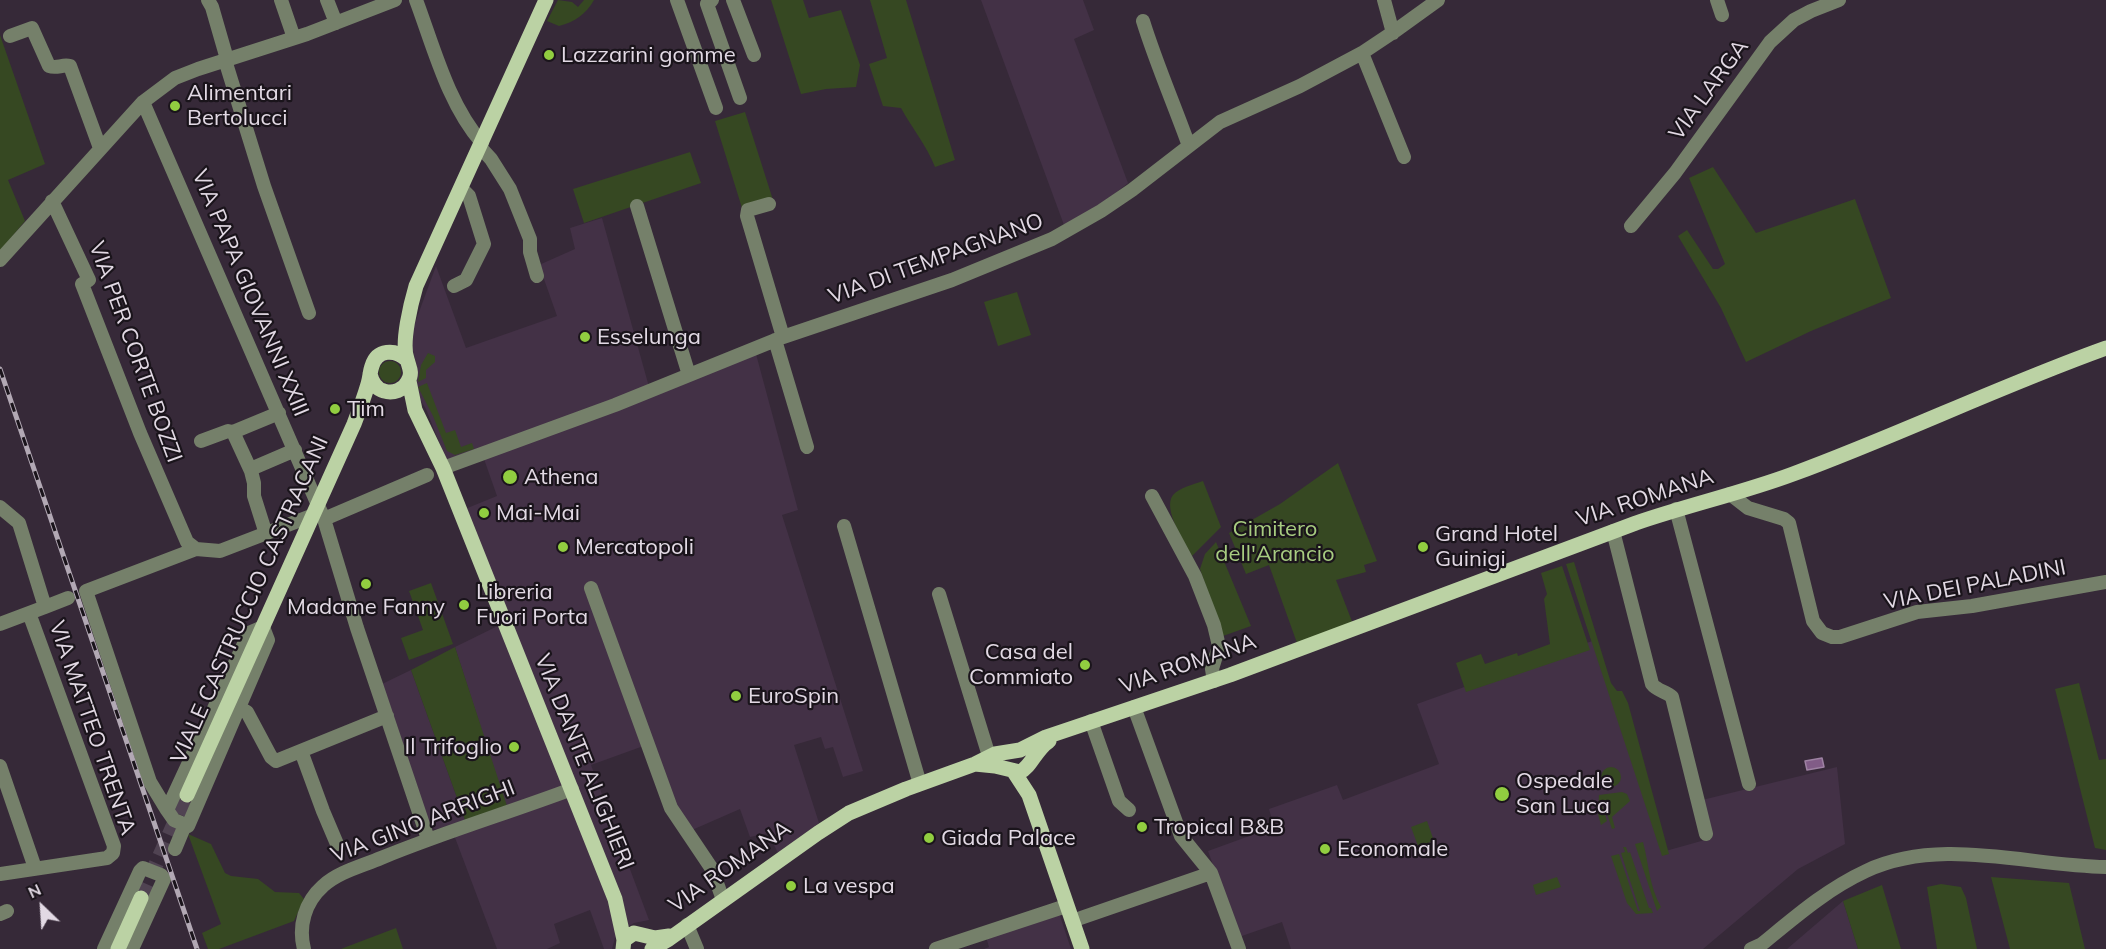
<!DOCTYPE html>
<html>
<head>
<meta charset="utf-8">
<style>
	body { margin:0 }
	#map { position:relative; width:2106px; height:949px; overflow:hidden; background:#362938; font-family:Mulish,sans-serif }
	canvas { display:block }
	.north { position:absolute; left:12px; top:877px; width:60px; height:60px; -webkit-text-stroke:4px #1a141b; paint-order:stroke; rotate:335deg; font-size:16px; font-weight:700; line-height:24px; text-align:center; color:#e2d9e4 }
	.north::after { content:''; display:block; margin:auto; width:21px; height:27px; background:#e2d9e4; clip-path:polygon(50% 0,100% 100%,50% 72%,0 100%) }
</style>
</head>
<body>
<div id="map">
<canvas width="2106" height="949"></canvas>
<div class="north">N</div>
</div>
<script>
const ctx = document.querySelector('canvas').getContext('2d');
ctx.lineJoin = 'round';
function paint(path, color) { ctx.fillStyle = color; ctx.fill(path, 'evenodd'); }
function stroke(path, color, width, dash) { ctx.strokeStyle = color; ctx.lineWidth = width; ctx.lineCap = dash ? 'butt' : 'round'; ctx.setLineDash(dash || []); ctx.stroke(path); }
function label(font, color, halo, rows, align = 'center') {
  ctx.font = font + ' Mulish,sans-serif'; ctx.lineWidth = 4.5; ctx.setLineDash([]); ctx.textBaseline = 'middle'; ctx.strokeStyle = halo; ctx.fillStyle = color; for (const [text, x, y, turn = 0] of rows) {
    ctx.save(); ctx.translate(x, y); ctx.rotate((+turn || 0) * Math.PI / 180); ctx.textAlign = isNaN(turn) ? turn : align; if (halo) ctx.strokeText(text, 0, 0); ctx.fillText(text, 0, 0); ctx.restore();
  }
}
paint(new Path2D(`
	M981,0H1083L1094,30L1074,39L1128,183L1098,207L1064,225Z
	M602,218L651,394L756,354L798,510L782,515L863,771L843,777L833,747L825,749L821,737L794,745L819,823L778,853L768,833L750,837L740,809L692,830L674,805L649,744L591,765L649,920L634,923L616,934L612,949H604L590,910L554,924L560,943L547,949H497L451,827L435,829L427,823L382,684L411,670L465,820L506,806L455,647L510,620L465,509L497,496L484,459L450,470L426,409L414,390L417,367L411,343L412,331L436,266L466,348L557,316L539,265L575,249L570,228Z
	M1595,640L1662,852L1712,838L1702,800L1837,767L1845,844L1798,869L1703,949H1291L1282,922L1239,937L1208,851L1274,827L1269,809L1337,785L1343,800L1439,764L1417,704Z
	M1843,901L1858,949H1787Z
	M1059,913L1071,949H984L989,947L986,937Z`), '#433146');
paint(new Path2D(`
	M558,0L572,2L578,7L584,0H594C586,14 575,22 559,26L547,21Z
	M771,0H803L809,18L841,10L860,65L856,87L826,89L801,94Z
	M870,0H906L955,160L935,167C927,146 912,128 901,108L883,106L869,64L887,58Z
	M0,35L45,164L8,180L25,221L0,251Z
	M745,112L773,200L742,208L715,121Z
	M690,152L701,183L584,223L573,189Z
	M1713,167L1756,233L1855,199L1891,298L1811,331L1746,362L1721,308L1678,236L1687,230L1713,269H1718L1725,264L1689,178Z
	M1017,292L1031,335L998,346L984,302Z
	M428,353L435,356V362L426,370V378L418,382L421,365Z
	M379 372a11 11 0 1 1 22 0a11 11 0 1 1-22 0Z
	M427,383L446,433L455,430L461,447L472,443L474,449L455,455L447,451L433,416L418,387Z
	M1338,463L1377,561L1364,565L1366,572L1336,580L1353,624L1297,643L1269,565L1246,574L1229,533L1280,504Z
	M1203,481L1221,527L1192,556C1185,543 1162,509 1173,495C1179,488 1194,484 1203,481Z
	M1216,542L1251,626L1223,636L1200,569L1205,554Z
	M1574,562L1611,683L1617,691H1622L1628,703L1669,854L1662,856L1566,564Z
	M1562,566L1590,650L1466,692L1456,663L1481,654L1485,664L1517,653L1518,656L1550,644L1544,599L1547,594L1541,573Z
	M431,583L453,644L409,660L401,638L423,630L409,591Z
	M455,647L507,806L465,820L411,670Z
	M2079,683L2099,760L2106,759V850L2095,848L2055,689Z
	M1601 777a10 10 0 1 1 20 0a10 10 0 1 1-20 0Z
	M1622,792L1627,794L1630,801L1612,817L1615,828L1612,829L1603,801L1601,802L1607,821L1601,825L1598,814L1599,795Z
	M1427,821L1434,841L1418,846L1411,827Z
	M188,834L211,844L225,873L231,876L258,879L275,892L299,893L304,899L294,921L219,949H208L202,933L221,924Z
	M1643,842C1649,864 1649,886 1661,907L1657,911L1635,844Z
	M1623,847H1626L1628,853L1630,852L1649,908H1651L1653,913L1636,914L1627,903L1611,856L1619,854L1638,911H1640L1621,853L1625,852Z
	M1557,877L1561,887L1536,895L1533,885Z
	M1991,877L2069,883L2085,949H2010Z
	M1941,884L1961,887L1966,898L1977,949H1937L1927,887Z
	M1882,885L1901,949H1858L1843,901Z
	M396,928L403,949H341L346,947Z`), '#364822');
const water = new Path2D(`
	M1822,758L1824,767L1807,770L1805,761Z`);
paint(water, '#815c87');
stroke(water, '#9e82a3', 1.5);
stroke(new Path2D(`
	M141,898L187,795`), '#504352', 15, [15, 8]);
stroke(new Path2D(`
	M208,0L212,7L227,59
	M281,0L294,38
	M327,0L336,23
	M416,0C434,48 448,104 482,143
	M677,0L716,108
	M712,0L707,4L740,98
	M733,0L754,55
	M1384,0L1393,33
	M1717,0L1722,15
	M1143,21C1156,63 1174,104 1189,146
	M10,36L32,28L49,66C57,69 62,64 70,66L100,148
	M1362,53L1404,157
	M225,60L264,186L309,313
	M143,102L324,519L357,628L428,839
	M480,147L491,159L510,189L530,239V252L537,276
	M52,201L89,280L82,284L140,433L187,542L196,549
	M769,204L748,210L747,216L783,337
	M637,206L689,375
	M1631,226L1675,173L1770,42L1794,20L1811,11L1839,0
	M0,260L143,102L175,78L198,69L307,34L395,0
	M454,286L466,280L484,244L469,196L461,188
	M775,340L807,447
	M201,441L228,431L233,432
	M443,468L615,405L783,337L952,280L1052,239L1101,211L1132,190L1220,122L1300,86L1362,53L1395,31L1438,0
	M251,471L233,432L279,413
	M1730,494L1748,508L1784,519L1789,523L1813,621L1822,633L1832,637H1840L1917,612L1972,606L2106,582
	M1152,496L1195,576L1214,625L1219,646L1212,669L1214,681
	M0,507L19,523L45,607L0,624
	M1676,509L1749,784
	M324,519L427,475
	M844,526L920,784
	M1613,531L1652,684C1657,691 1666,691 1672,697L1706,834
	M266,534L254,496V483L251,471L253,468L295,450
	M591,588L671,808L712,869L723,900
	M939,594L989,756
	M45,607L68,598
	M263,627L268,640L188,826L174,820L167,810L249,633Z
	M1134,707L1181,836L1211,873L1239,949
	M240,708L247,712L271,757L276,761L387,716
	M1091,721L1119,801L1129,810
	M301,751L323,811L337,844
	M0,766L35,868
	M167,810L150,782L86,591L196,549L220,551L311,516
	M175,849L185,825
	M0,874L107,858L113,853L114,846L29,613
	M0,914L7,911
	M1072,921L1211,873
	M687,925L697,949
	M104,949L140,871L143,868L161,875L164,879L132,949
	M304,949C298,926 305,902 323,886C338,872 362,866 381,858C444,832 508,813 572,789
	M936,949L1066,906
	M1751,949L1762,944C1795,917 1827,889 1866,871C1941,836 2028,866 2106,867`), '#75806a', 14);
stroke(new Path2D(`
	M370,374C372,382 376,389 384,391C393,394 404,390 408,381C413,373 409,367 407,359C401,343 411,303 416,286L546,0
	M409,381L415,410L443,468L615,899L624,940L623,949
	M975,764L995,766L1020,772C1031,767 1036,749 1049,741
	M1014,772L1029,795L1082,949
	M187,795L354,424C359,411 364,398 368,384C370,378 370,371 372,366C377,349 395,349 406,359
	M624,940L634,933L655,938L669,936
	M118,949L141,898
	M652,949L669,939L818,833L849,813L906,789L975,764L995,754L1020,750L1046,737L1230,675L1636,523C1688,505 1742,493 1793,474C1899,435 2000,386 2106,348`), '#bbd2a4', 15);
const rail = new Path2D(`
	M0,369L197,949`);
stroke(rail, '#b2a8b4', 5);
stroke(rail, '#1a141b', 3, [9]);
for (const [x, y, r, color] of [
	[549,55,6,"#91cd40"],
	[175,106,6,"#91cd40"],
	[585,337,6,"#91cd40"],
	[335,409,6,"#91cd40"],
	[510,477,8,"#91cd40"],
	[484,513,6,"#91cd40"],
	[563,547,6,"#91cd40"],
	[1423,547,6,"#91cd40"],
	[366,584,6,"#91cd40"],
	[464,605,6,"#91cd40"],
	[1085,665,6,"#91cd40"],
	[736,696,6,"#91cd40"],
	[514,747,6,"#91cd40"],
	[1502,794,8,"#91cd40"],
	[1142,827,6,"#91cd40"],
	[929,838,6,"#91cd40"],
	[1325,849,6,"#91cd40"],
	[791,886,6,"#91cd40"]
]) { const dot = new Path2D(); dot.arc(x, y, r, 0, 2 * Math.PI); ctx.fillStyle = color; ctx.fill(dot); stroke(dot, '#1a141b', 2); }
label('22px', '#e2d9e4', '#1a141b', [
	["Lazzarini gomme",561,55],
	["Alimentari",187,93],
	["Bertolucci",187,118],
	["Esselunga",597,337],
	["Tim",347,409],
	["Athena",524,477],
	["Mai-Mai",496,513],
	["Grand Hotel",1435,534],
	["Guinigi",1435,559],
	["Mercatopoli",575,547],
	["Libreria",476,592],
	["Fuori Porta",476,617],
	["Madame Fanny",366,607,"center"],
	["Casa del",1073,652,"right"],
	["Commiato",1073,677,"right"],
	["EuroSpin",748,696],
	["Il Trifoglio",502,747,"right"],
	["Ospedale",1516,781],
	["San Luca",1516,806],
	["Tropical B&B",1154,827],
	["Giada Palace",941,838],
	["Economale",1337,849],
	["La vespa",803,886]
], 'left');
label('22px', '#e2d9e4', '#1a141b', [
	["VIA LARGA",1709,90,-54],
	["VIA DI TEMPAGNANO",936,259,-20],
	["VIA PAPA GIOVANNI XXIII",250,293,67],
	["VIA PER CORTE BOZZI",135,352,70],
	["VIA ROMANA",1645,498,-18],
	["VIA DEI PALADINI",1975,585,-11],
	["VIALE CASTRUCCIO CASTRACANI",250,600,-66],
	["VIA ROMANA",1188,664,-19],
	["VIA MATTEO TRENTA",92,728,71],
	["VIA DANTE ALIGHIERI",584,762,68],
	["VIA GINO ARRIGHI",423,822,-21],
	["VIA ROMANA",730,867,-35]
]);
label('22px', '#a7cc80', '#1a141b', [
	["Cimitero",1275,529],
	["dell'Arancio",1275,554]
]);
</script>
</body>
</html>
